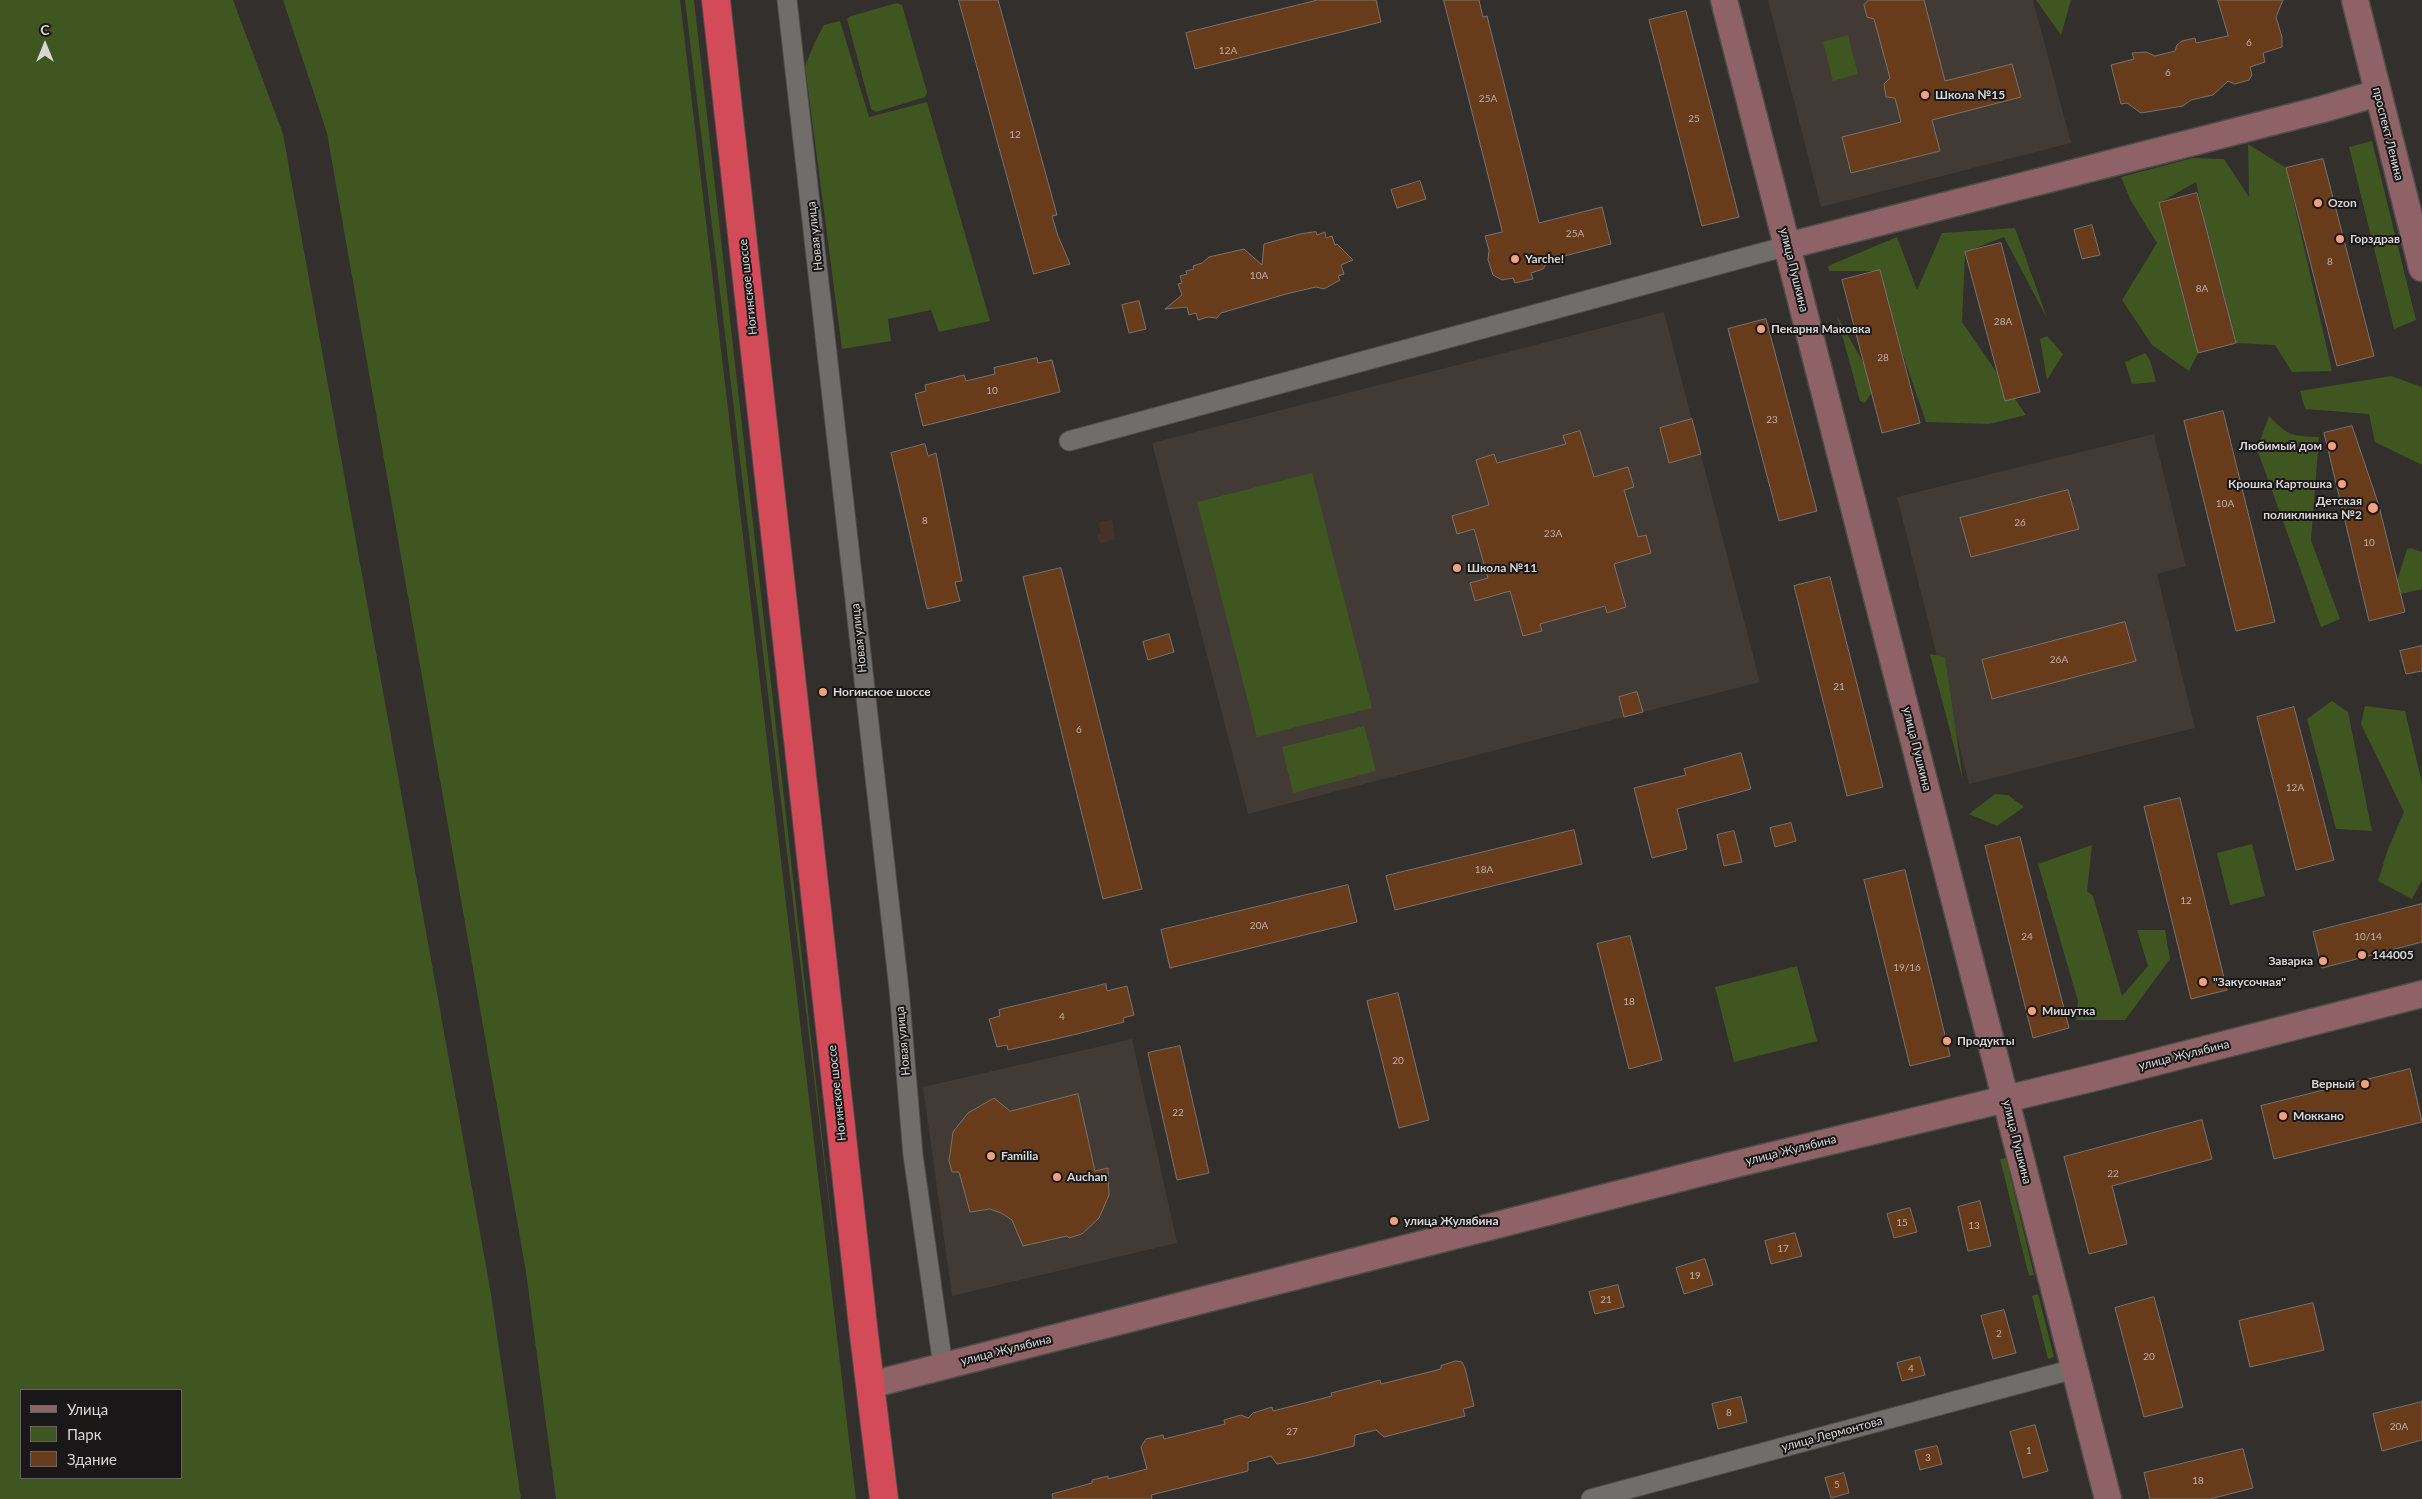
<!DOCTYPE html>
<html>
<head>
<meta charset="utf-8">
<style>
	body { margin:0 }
	#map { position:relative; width:2422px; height:1499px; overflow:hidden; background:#322f2d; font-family:Lato,sans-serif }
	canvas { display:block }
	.legend { position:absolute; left:20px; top:1389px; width:162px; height:90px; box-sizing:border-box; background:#191717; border:1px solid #666463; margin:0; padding:6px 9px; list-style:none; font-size:15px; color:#d9d7d6 }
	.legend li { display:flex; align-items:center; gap:10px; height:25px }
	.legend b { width:25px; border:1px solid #666463 }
	.north { position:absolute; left:20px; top:20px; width:50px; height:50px; -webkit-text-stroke:4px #191717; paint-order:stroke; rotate:0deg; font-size:14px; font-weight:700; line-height:20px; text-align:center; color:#d9d7d6 }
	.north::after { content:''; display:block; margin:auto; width:18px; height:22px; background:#d9d7d6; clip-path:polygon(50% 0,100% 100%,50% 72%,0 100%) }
</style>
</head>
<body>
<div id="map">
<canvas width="2422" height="1499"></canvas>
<ul class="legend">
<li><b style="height:6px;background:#8e6266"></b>Улица</li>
<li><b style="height:14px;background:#3f5620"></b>Парк</li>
<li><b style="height:14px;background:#683c1b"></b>Здание</li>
</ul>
<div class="north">С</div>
</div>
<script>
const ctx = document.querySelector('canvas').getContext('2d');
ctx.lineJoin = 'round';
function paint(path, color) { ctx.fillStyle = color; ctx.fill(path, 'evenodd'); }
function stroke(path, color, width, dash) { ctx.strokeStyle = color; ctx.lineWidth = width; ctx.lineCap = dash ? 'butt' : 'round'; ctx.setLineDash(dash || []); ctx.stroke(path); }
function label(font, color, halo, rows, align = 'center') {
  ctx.font = font + ' Lato,sans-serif'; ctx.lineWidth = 4; ctx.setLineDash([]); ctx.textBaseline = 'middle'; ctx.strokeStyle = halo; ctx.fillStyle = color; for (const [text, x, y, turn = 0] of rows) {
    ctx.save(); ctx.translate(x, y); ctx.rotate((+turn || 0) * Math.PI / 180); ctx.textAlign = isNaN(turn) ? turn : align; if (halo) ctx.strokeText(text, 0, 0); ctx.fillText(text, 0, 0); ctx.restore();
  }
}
paint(new Path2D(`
	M1768,0H2033L2071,143L1821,207Z
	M1664,312L1760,682L1248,814L1152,443Z
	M2154,434L2186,566L2157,574L2195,728L1969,784L1897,497Z
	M1132,1039L1177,1243L952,1296L923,1087Z`), '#413a35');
paint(new Path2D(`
	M1112,519L1115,539L1100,544L1097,535L1101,533L1098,523Z`), '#45322b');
paint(new Path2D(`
	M0,0H233L283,134L491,1294L521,1499H0ZM181,1390V1478H21V1390Z
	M283,0H680L856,1499H556L526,1272L327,133Z
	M685,0H694L840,1295Z
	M2036,0H2071L2061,35Z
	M897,3L902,5L927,92L925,97L876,112L871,109L847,19L851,16Z
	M840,21L869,117L927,102L990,321L939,332L931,310L888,319L891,341L842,349L805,66L814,44L824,25Z
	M1848,35L1858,74L1833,81L1823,42Z
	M2372,141L2416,320L2394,329L2349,147Z
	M2248,144L2286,168L2332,371L2292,372L2275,345L2236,343L2204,219L2196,182L2159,203L2198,353L2189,371L2152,345L2122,300L2157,243L2131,201L2121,177L2193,158L2224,159L2249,197Z
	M2015,228L2047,318L2004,237L1965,252L1962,322L2026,415L1989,424L1926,422L1901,349L1880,271H1829L1828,266L1897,237L1917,290L1942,233Z
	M1837,316L1865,366L1872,392L1865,403L1860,401Z
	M2047,336L2063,354L2047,380L2040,339Z
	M2145,353L2150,360L2156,382L2132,384L2125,362Z
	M2391,376L2422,387V465L2375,442L2369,414L2305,409L2300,391Z
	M2269,416C2289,436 2290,436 2319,437L2311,540L2340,619L2321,627L2257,449Z
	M1312,473L1372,708L1257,737L1197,502Z
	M2410,548L2422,552V589L2401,594L2397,581L2407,549Z
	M1930,654L1945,657L1963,781Z
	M2332,701L2348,712L2372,831L2336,829L2307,719Z
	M2365,706L2405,711L2422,783V880L2412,899L2378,881L2388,849L2404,812L2361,724Z
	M1364,726L1376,771L1293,793L1282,747Z
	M1995,794L2008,795L2024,807L1997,826L1969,814Z
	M2252,844L2265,896L2230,905L2217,853Z
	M2092,845L2087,891L2093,896L2122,996L2148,966L2137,930H2165L2170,959L2125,1020H2076L2078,1001L2038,864Z
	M1797,966L1817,1041L1734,1062L1715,987Z
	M2006,1158L2034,1275L2029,1276L2000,1159Z
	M2038,1294L2054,1357L2048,1359L2032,1296Z`), '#3f5620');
const building = new Path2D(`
	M959,0H998L1057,215L1052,216L1058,236L1070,264L1034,274Z
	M1318,0H1376L1381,22L1195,69L1186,33Z
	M1444,0H1479L1483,17L1487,16L1539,223L1602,207L1611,244L1549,260L1543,269L1531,273L1533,279L1515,283L1513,278L1502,280L1493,275L1488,260L1489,250L1485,236L1502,232Z
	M1869,0H1924L1945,81L2012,64L2021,97L1932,120L1940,151L1851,173L1842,137L1901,122L1895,98L1886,97L1884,84L1890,78L1874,19L1867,17L1864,5Z
	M2218,0H2283L2276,17L2282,37V47L2263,53L2265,62L2250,67L2252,75L2249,80L2235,84L2228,81L2213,95L2191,100L2183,106L2141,113L2127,103L2121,104L2111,65L2134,59L2132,53L2146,52L2155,56L2175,51L2177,45L2182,41L2195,38L2196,43L2228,36Z
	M1686,11L1739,217L1702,226L1649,20Z
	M2323,159L2374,356L2337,366L2286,168Z
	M1420,181L1426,199L1397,208L1391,190Z
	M2197,193L2236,343L2198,353L2159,203Z
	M2092,225L2100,255L2082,259L2074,230Z
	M1316,232L1317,235L1325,232L1326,238L1332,236L1335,245L1337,244L1353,260L1341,265L1344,274L1338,276L1340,280L1324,289L1316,287L1286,294L1221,313L1217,318L1208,317L1198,320L1196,313L1189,315L1187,307L1165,309L1182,295L1178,284L1182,283L1180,276L1187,274L1186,271L1194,269L1193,266L1202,263L1209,257L1244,249L1262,265L1264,244L1300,234Z
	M2001,243L2040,392L2005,401L1965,252Z
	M1880,270L1920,423L1882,433L1842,280Z
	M1139,301L1146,329L1129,333L1122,305Z
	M1766,319L1817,511L1779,521L1728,329Z
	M1037,358L1038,363L1052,360L1060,392L923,426L915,394L926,391L925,385L964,375L966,381L995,374L994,368Z
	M2223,411L2275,622L2236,631L2184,421Z
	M1692,419L1701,454L1669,463L1660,428Z
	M2352,426L2379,506L2405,612L2369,621L2324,433Z
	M1580,431L1594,477L1628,467L1634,487L1624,490L1638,537L1646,535L1651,553L1614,564L1626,607L1607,613L1605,606L1540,624L1542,631L1523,636L1510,591L1475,601L1470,583L1488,578L1474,529L1457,534L1452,516L1489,505L1476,460L1494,454L1497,463L1566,444L1563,436Z
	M925,444L928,456L936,453L962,581L955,582L960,601L927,609L891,453Z
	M2068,490L2079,529L1971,557L1960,518Z
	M1061,568L1142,889L1103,899L1023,577Z
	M1830,577L1883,787L1847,796L1794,586Z
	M2125,622L2136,661L1992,699L1982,660Z
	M1169,634L1174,652L1148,660L1143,642Z
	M2422,646V671L2406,674L2400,651Z
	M1637,692L1643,712L1624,717L1619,697Z
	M2294,707L2334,860L2296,870L2257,717Z
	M1741,753L1751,789L1677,809L1687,849L1652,858L1634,788L1686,775L1684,769Z
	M2180,798L2227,990L2191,999L2144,807Z
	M1791,823L1796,841L1775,847L1770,828Z
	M1574,830L1582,864L1395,910L1386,876Z
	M1734,831L1742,862L1724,866L1717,835Z
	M2020,837L2069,1028L2033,1038L1985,846Z
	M1905,870L1950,1056L1910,1066L1864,880Z
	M1348,885L1357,922L1170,968L1161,930Z
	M2422,904V942L2322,968L2313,932Z
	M1630,936L1662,1060L1629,1069L1597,944Z
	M1106,984L1107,991L1127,986L1134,1015L1123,1018L1124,1022L1077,1034L1008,1050L1007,1045L997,1047L989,1019L1000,1016L999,1010Z
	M1398,993L1429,1120L1399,1128L1367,1001Z
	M1180,1046L1209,1173L1177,1180L1148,1053Z
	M2410,1069L2422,1122L2274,1159L2261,1106Z
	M1078,1094L1095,1171L1108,1168L1109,1195L1099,1218L1082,1234L1069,1238L1067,1236L1023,1246L1012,1220L1001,1213L990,1209L970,1212L959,1172H952L949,1161L953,1132L968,1113L994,1098L1010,1111Z
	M2202,1120L2212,1159L2112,1186L2127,1244L2089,1254L2064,1157Z
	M1980,1201L1991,1246L1968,1251L1958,1207Z
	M1910,1208L1917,1232L1894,1238L1887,1214Z
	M1795,1233L1802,1256L1771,1264L1765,1241Z
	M1705,1259L1713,1285L1684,1294L1676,1268Z
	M1618,1285L1624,1307L1595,1314L1589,1292Z
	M2154,1297L2183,1407L2144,1417L2115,1308Z
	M2313,1303L2324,1350L2250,1367L2239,1321Z
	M2004,1310L2016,1353L1993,1359L1981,1316Z
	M1920,1357L1925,1375L1902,1381L1897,1363Z
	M1456,1361L1462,1362L1465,1368L1474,1406L1463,1409L1465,1416L1384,1437L1376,1430L1355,1435L1354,1446L1311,1457L1277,1464L1271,1456L1248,1462V1471L1151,1495L1152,1499H1053L1052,1494L1092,1483V1480L1108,1476V1479L1147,1469L1141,1447L1146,1439L1163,1435L1164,1439L1225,1424L1224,1420L1241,1415L1248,1418L1253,1413L1272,1407L1273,1411L1332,1396L1331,1393L1351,1388L1380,1380L1381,1384L1441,1369V1366Z
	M1741,1397L1747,1422L1718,1429L1712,1404Z
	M2422,1402V1440L2382,1451L2373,1414Z
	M2035,1425L2048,1471L2023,1478L2010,1432Z
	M1937,1446L1942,1464L1920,1470L1915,1451Z
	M2243,1449L2253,1488L2210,1499H2150L2144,1473Z
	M1844,1473L1849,1493L1831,1498L1825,1478Z`);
paint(building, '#683c1b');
stroke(building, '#767371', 1);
const street = new Path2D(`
	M787,0L899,989L913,1155L943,1366
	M1069,441L1787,246
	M1591,1499L2074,1369`);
const secondary = new Path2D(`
	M1724,0L2108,1499
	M2355,0L2422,268
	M1787,246L2323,109L2378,93
	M870,1385L1728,1166L2097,1077L2422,994`);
const highway = new Path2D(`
	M716,0L864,1335L884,1499`);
stroke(street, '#4f4d4b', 21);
stroke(secondary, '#4f4d4b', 29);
stroke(highway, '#4f4d4b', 30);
stroke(street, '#706d6b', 19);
stroke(secondary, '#8e6266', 26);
stroke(highway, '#d34a59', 28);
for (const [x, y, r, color] of [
	[1925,95,5,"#f2a080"],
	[2318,203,5,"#f2a080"],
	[2340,239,5,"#f2a080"],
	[1515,259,5,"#f2a080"],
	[1761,329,5,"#f2a080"],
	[2332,446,5,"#f2a080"],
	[2342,484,5,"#f2a080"],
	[2373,508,6,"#f2a080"],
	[1457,568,5,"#f2a080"],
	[823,692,5,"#f2a080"],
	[2362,955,5,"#f2a080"],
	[2323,961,5,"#f2a080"],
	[2203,982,5,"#f2a080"],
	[2032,1011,5,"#f2a080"],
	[1947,1041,5,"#f2a080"],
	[2365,1084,5,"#f2a080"],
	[2283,1116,5,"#f2a080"],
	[991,1156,5,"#f2a080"],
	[1057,1177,5,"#f2a080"],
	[1394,1221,5,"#f2a080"]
]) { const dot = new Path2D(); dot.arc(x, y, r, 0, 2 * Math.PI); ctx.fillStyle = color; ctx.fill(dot); stroke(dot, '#191717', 2); }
label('10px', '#bdb0a7', null, [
	["6",2249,43],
	["12А",1228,51],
	["6",2168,73],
	["25А",1488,99],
	["25",1694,119],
	["12",1015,135],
	["25А",1575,234],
	["8",2330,262],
	["10А",1259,276],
	["8А",2202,289],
	["28А",2003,322],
	["28",1883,358],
	["10",992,391],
	["23",1772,420],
	["10А",2225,504],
	["8",925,521],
	["26",2020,523],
	["23А",1553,534],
	["10",2369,543],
	["26А",2059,660],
	["21",1839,687],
	["6",1079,730],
	["12А",2295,788],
	["18А",1484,870],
	["12",2186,901],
	["20А",1259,926],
	["24",2027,937],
	["10/14",2368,937],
	["19/16",1907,968],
	["18",1629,1002],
	["4",1062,1017],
	["20",1398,1061],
	["22",1178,1113],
	["22",2113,1174],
	["15",1902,1223],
	["13",1974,1226],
	["17",1783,1249],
	["19",1695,1276],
	["21",1606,1300],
	["2",1999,1334],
	["20",2149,1357],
	["4",1911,1369],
	["8",1729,1413],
	["20А",2399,1427],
	["27",1292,1432],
	["1",2029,1451],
	["3",1928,1458],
	["18",2198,1481],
	["5",1837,1485]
]);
label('bold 12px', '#d9d7d6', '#191717', [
	["Школа №15",1935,95],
	["Ozon",2328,203],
	["Горздрав",2350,239],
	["Yarche!",1525,259],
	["Пекарня Маковка",1771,329],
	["Любимый дом",2322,446,"right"],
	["Крошка Картошка",2332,484,"right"],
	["Детская",2362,501,"right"],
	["поликлиника №2",2362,515,"right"],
	["Школа №11",1467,568],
	["Ногинское шоссе",833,692],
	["144005",2372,955],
	["Заварка",2313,961,"right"],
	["\"Закусочная\"",2213,982],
	["Мишутка",2042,1011],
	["Продукты",1957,1041],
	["Верный",2355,1084,"right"],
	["Моккано",2293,1116],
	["Familia",1001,1156],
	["Auchan",1067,1177],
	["улица Жулябина",1404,1221]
], 'left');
label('12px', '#d9d7d6', '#191717', [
	["проспект Ленина",2388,134,76],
	["Новая улица",815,236,-96],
	["улица Пушкина",1794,270,76],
	["Ногинское шоссе",748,287,-96],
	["Новая улица",859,638,-96],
	["улица Пушкина",1917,749,76],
	["Новая улица",903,1041,-95],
	["улица Жулябина",2184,1055,-14],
	["Ногинское шоссе",837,1093,-96],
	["улица Пушкина",2017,1142,76],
	["улица Жулябина",1791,1150,-14],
	["улица Жулябина",1006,1350,-14],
	["улица Лермонтова",1832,1434,-15]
]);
</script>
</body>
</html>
